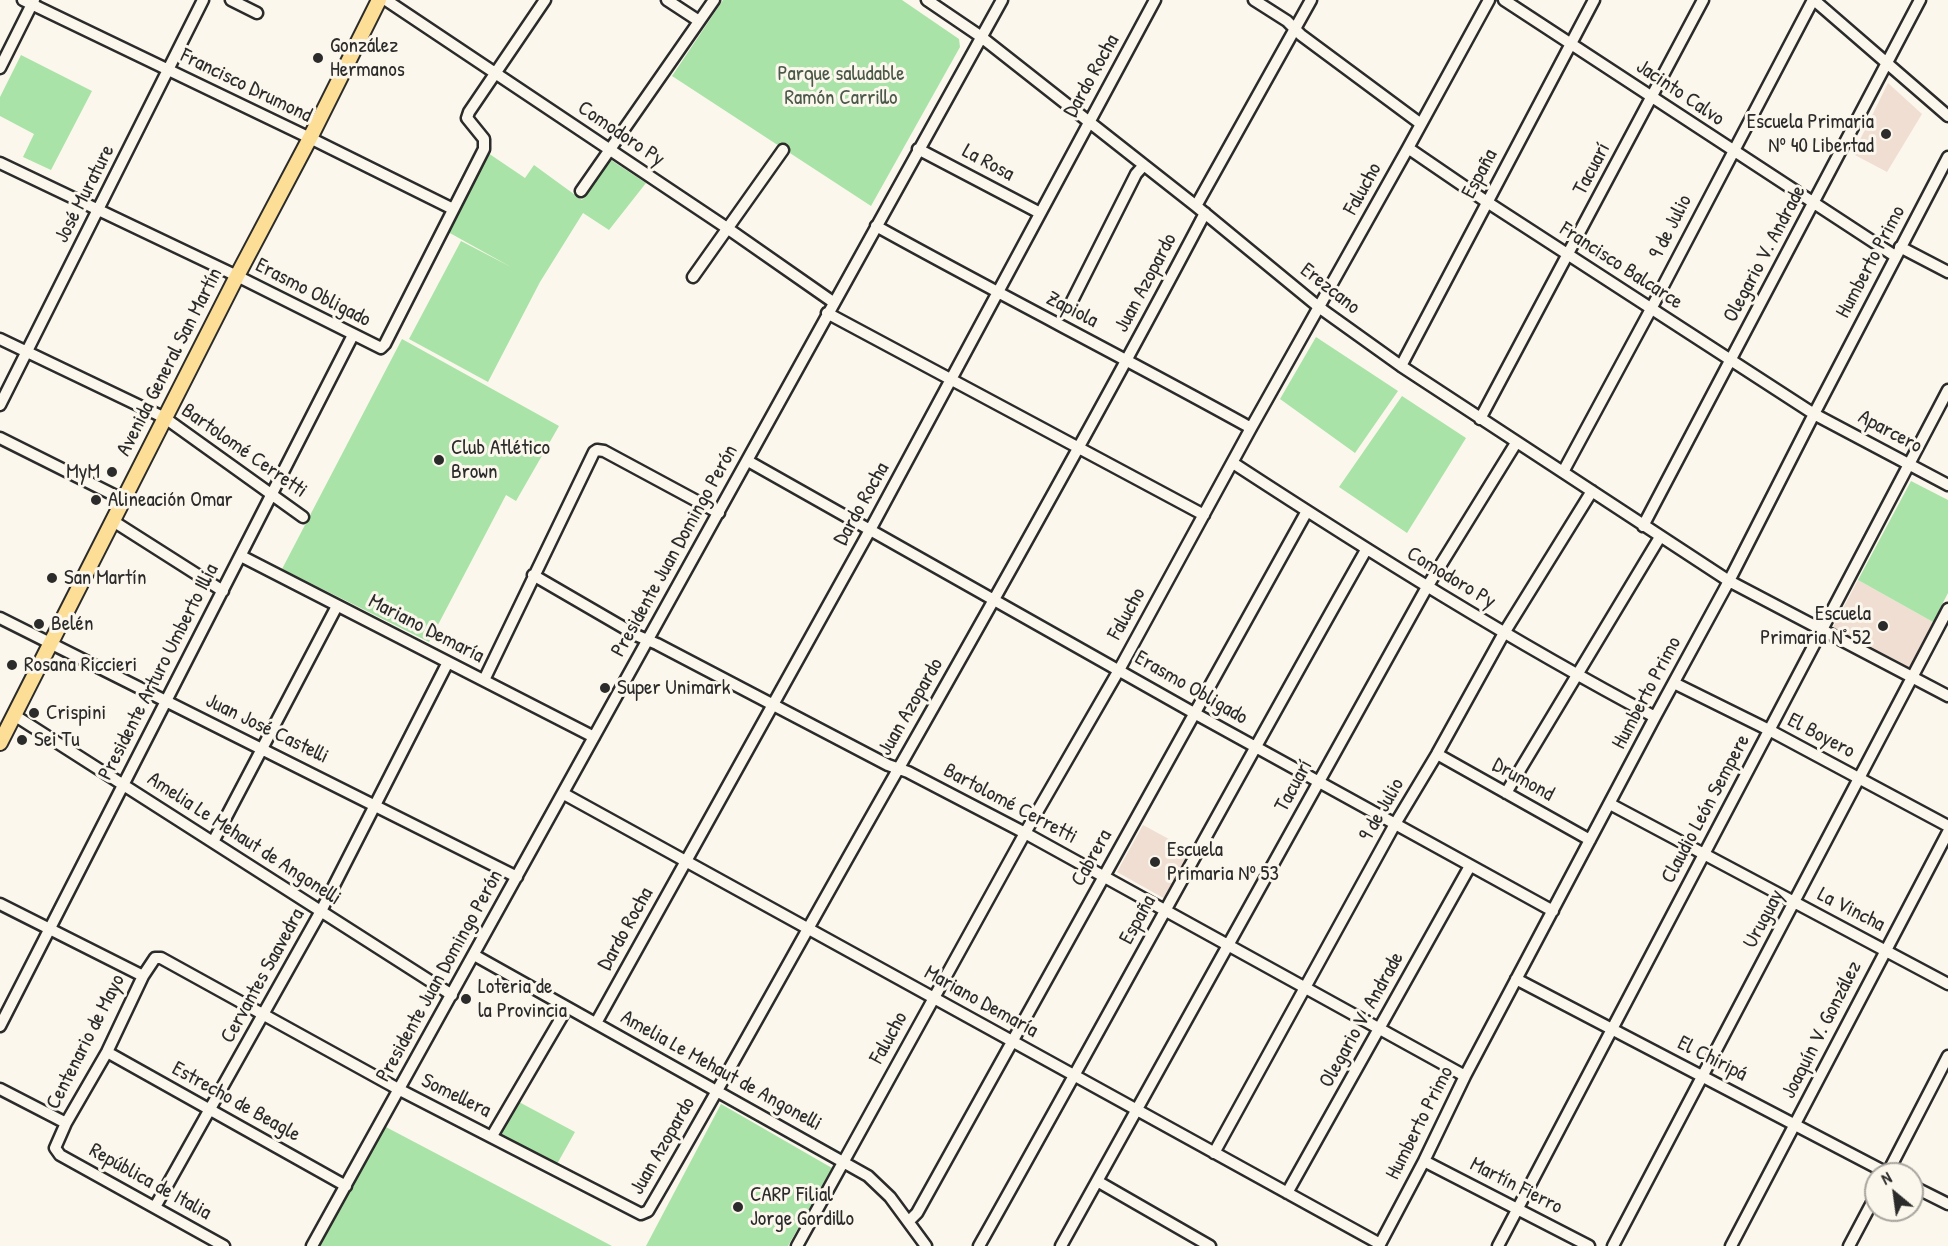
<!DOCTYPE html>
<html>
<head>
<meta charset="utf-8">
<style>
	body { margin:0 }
	#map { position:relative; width:1948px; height:1246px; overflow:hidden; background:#fbf7ec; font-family:"Patrick Hand",sans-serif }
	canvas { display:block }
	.north { position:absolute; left:1864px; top:1162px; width:60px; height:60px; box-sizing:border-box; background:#fbf7ec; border:2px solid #a8a59f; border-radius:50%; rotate:331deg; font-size:16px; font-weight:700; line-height:24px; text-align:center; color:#2b2b2b }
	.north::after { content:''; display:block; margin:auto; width:21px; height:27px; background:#2b2b2b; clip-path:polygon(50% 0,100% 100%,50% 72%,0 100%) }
</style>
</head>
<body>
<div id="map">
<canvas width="1948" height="1246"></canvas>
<div class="north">N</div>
</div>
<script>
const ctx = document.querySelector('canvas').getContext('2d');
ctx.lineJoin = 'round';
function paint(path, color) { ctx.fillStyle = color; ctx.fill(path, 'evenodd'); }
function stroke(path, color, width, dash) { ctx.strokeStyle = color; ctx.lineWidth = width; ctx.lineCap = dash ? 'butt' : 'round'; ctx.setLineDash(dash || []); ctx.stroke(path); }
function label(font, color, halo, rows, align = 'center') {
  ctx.font = font + ' "Patrick Hand",sans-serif'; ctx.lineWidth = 6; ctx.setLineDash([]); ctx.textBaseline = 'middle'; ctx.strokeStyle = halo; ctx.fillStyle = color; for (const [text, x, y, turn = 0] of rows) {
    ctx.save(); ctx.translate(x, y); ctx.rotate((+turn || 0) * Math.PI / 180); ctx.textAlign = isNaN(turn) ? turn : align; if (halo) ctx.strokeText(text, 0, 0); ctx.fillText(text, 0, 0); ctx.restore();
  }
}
paint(new Path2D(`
	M1888,83L1922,114L1887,172L1853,154Z
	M1858,580L1933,622L1908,670L1832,629Z
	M1143,825L1193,852L1167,900L1117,872Z`), '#f1ded3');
paint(new Path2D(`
	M723,0H902L959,39L960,47L871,206L672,76Z
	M21,55L92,91L51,170L23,157L34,134L0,116V97Z
	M488,153L525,178L534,165L582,200L611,160L646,183L609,230L583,213L540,282L488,382L409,339L461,241L511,267L448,232Z
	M1316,337L1398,391L1355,453L1280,399Z
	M402,339L559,426L516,501L506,495L429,642L282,569Z
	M1402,396L1466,438L1407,533L1339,487Z
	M1911,481L1948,500V593L1933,622L1858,580Z
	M519,1102L575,1132L557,1164L501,1134Z
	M721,1104L832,1168L788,1246H646Z
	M384,1126L612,1246H318Z`), '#aae3a8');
const minor = new Path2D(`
	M23,0L310,138L453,209
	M231,0L257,13
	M386,0L727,228L833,302
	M667,0L699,21
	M927,0L980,36L1196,206L1320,308L1401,366L1729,581L1948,696
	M1254,0L1287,21L1301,35L1421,124
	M1504,0L1895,256
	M1814,0L1948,116
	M0,68L34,0
	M1408,148L1487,202L1814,414L1948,485
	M918,149L1040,213
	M0,163L237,276L381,348L385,344L484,149V139L467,118L469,112L545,0
	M581,191L714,0
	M1196,206L1311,0
	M876,226C1000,295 1127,359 1251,428
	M1900,247L1948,272
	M693,277L783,150
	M1071,303L1136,174L1144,165
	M827,313L1204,515
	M0,339L165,418L303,517
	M1401,366L1594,0
	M0,405L203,0
	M1480,419L1703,0
	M0,438L124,500
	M748,461L1194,713L1553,911
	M1233,463C1371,553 1510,640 1655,717
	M1563,472L1651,309L1813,0
	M113,521L223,591
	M1643,526L1920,0
	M241,556L594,737
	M533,575L638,636L657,644L888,765L908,772L1025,833L1465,1076
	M0,618L517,877
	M484,680L594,452L597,450L604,451L719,513
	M1674,683L1769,730L1948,826
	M14,715L452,995
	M1437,754L1590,840
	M1506,793L1660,537
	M564,794L1380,1244
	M1610,804L1948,984
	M213,842L337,606
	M0,904L143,976
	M474,955L868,1176L890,1197L926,1246
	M1516,979L1889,1174
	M596,1023L870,530L1155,0
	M0,1026L353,335
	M107,1052L346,1186
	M0,1089L66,1123
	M492,1136L567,1008
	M1214,1153L1395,824L1437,754L1504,633L1592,491
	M1424,1161L1589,1246
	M1887,1174L1948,1056
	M1097,1181L1210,1246
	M1912,1186L1948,1204
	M1287,1193L1470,866
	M155,1207L321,911L447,664
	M909,1221L917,1213L1307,511
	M224,1246L60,1155L55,1148L66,1123L107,1052L143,976L155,958H161L400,1090L641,1214L648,1211C734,1064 815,914 900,766C1004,583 1107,400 1205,213
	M312,1246C544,832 771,415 1002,0
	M797,1246L1025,833L1119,670L1251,428L1408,148L1489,0
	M979,1246C1109,1015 1235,781 1366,550
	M1061,1246L1427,587L1516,443
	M1379,1246L1424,1161L1465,1076L1655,717L1729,581L1814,414L1948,157
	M1498,1246L1948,390
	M1613,1246L1948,609
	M1731,1246L1948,832
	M1849,1246L1876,1195`);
const major = new Path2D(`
	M0,743L237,276L310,138L379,0`);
stroke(minor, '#2b2b2b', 15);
stroke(major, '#2b2b2b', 18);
stroke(minor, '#fbf7ec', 10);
stroke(major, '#fcde96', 14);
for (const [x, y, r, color] of [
	[318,58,6,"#2b2b2b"],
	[1886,134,6,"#2b2b2b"],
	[439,460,6,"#2b2b2b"],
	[112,472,6,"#2b2b2b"],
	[96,500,6,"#2b2b2b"],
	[52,578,6,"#2b2b2b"],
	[39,624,6,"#2b2b2b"],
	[1883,626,6,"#2b2b2b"],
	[12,665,6,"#2b2b2b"],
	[605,688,6,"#2b2b2b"],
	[34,713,6,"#2b2b2b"],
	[22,740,6,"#2b2b2b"],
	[1155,862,6,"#2b2b2b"],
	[466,999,6,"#2b2b2b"],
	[738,1207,6,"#2b2b2b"]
]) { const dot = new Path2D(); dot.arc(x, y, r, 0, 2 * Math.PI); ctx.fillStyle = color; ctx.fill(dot); stroke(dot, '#fbf7ec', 2); }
label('21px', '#2b2b2b', '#fbf7ec', [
	["González",330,46],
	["Hermanos",330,70],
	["Escuela Primaria",1874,122,"right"],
	["Nº 40 Libertad",1874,146,"right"],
	["Club Atlético",451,448],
	["Brown",451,472],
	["MyM",100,472,"right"],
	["Alineación Omar",108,500],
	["San Martín",64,578],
	["Escuela",1871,614,"right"],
	["Primaria N° 52",1871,638,"right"],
	["Belén",51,624],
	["Rosana Riccieri",24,665],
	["Super Unimark",617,688],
	["Crispini",46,713],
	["Sei Tu",34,740],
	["Escuela",1167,850],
	["Primaria Nº 53",1167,874],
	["Loteria de",478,987],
	["la Provincia",478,1011],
	["CARP Filial",750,1195],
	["Jorge Gordillo",750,1219]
], 'left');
label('21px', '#4b594a', '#fbf7ec', [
	["Parque saludable",841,74],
	["Ramón Carrillo",841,98]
]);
label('21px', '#2b2b2b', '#fbf7ec', [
	["Dardo Rocha",1092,76,-61],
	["Francisco Drumond",246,86,26],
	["Jacinto Calvo",1680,93,34],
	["Comodoro Py",621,134,34],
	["La Rosa",988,163,28],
	["Tacuarí",1592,169,-62],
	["España",1480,174,-62],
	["Falucho",1363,189,-61],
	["José Murature",85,194,-63],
	["9 de Julio",1671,227,-63],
	["Olegario V. Andrade",1765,254,-62],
	["Humberto Primo",1871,262,-62],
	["Francisco Balcarce",1621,266,33],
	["Juan Azopardo",1146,283,-62],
	["Erezcano",1330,289,38],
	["Erasmo Obligado",313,293,27],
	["Zapiola",1072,310,27],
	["Avenida General San Martín",170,362,-63],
	["Aparcero",1890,432,28],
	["Bartolomé Cerretti",244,451,35],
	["Dardo Rocha",862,504,-61],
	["Presidente Juan Domingo Perón",675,551,-61],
	["Comodoro Py",1451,578,31],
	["Falucho",1127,614,-61],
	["Mariano Demaría",426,629,27],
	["Presidente Arturo Umberto Illia",159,672,-63],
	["Erasmo Obligado",1191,688,30],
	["Humberto Primo",1647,693,-62],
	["Juan Azopardo",911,707,-60],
	["Juan José Castelli",267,729,26],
	["El Boyero",1821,736,28],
	["Drumond",1523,780,29],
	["Tacuarí",1294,786,-61],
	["Bartolomé Cerretti",1010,804,28],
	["Claudio León Sempere",1706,809,-62],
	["9 de Julio",1382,810,-60],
	["Amelia Le Mehaut de Angonelli",244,839,33],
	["Cabrera",1092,858,-61],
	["La Vincha",1851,910,27],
	["Uruguay",1764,919,-62],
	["España",1138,920,-61],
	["Dardo Rocha",626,929,-61],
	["Cervantes Saavedra",263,976,-61],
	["Presidente Juan Domingo Perón",440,976,-61],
	["Mariano Demaría",981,1002,29],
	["Olegario V. Andrade",1362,1020,-61],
	["Joaquín V. González",1822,1030,-63],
	["Falucho",889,1038,-61],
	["Centenario de Mayo",86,1042,-63],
	["El Chiripá",1712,1059,27],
	["Amelia Le Mehaut de Angonelli",721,1071,29],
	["Somellera",456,1096,26],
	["Estrecho de Beagle",236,1102,29],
	["Humberto Primo",1420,1123,-63],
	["Juan Azopardo",663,1146,-60],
	["República de Italia",150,1182,29],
	["Martín Fierro",1516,1186,27]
]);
</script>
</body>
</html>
